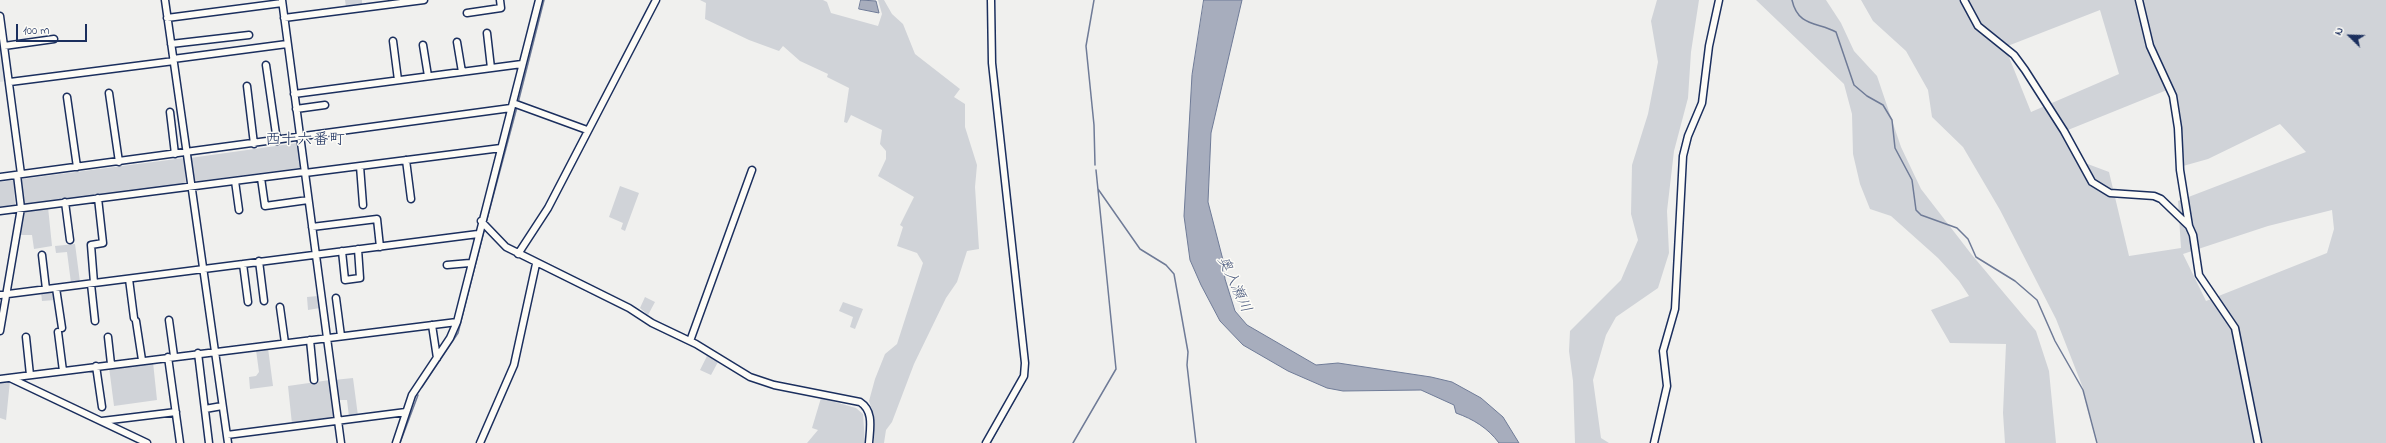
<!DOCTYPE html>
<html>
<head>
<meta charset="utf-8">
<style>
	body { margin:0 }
	#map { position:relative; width:2386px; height:443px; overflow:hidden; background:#f0f0ee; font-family:"Indie Flower",sans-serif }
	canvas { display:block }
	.north { position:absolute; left:2330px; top:16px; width:40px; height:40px; -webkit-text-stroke:3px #fdfcf7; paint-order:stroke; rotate:293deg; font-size:11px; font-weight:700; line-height:16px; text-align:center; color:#1b2f5e }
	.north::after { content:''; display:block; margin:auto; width:14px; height:18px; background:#1b2f5e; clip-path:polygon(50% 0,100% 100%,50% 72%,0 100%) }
	.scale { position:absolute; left:16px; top:24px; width:71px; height:18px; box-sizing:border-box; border:2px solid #1b2f5e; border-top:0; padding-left:5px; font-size:12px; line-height:14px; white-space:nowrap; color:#1b2f5e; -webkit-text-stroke:3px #fdfcf7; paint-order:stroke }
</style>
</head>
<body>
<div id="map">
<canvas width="2386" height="443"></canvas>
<div class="north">N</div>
<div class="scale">100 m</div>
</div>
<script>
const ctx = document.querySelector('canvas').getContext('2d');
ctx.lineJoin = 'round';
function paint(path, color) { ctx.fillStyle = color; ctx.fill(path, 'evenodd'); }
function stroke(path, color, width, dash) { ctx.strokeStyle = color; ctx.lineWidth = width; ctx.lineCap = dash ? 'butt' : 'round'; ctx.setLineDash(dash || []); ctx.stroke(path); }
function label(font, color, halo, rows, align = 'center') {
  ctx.font = font + ' "Indie Flower","Klee One",sans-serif'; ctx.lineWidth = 3; ctx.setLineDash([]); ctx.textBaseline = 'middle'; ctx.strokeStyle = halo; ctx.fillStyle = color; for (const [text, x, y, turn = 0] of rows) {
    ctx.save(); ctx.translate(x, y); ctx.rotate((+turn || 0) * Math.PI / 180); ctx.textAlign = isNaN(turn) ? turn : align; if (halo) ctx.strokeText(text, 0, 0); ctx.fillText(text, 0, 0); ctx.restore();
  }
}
paint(new Path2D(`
	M0,27L7,81L0,82Z`), '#e0e2e3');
paint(new Path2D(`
	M345,0H362V5L346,7Z
	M700,0H823L827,2L831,13L878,26L882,14L878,0H884L892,14L903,24L915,54L960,89L954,97L965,104V127L977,165L975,187L979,249L967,251L957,282L946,298L914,364L892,422L886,430L884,443H874V415L869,401L875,379L885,354L897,344L923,263L917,253L897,246L903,227L900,225L914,197L878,176L886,159V151L880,144L882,130L851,115L847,123L844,122L849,88L827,77L828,74L800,61L783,46L779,51L749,40L705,19L706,3Z
	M1657,0H1699L1691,52L1688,98L1674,151L1667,211L1669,253L1658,288L1616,317L1606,335L1593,380L1601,438L1609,443H1575L1573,381L1569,351L1570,331L1621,280L1638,240L1631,214L1632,165L1648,114L1658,62L1651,21Z
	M1756,0H1826L1841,23L1854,51L1877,76L1901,147L1921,189L1972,255L2036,331L2049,371L2056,443H2005L2003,413L2006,344L1950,343L1931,310L1969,296L1959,281L1938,258L1891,216L1870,209L1860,184L1853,154L1852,114L1844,84Z
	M1861,0H2386V443H2098L2083,388L2056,319L2000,210L1963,147L1932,117L1928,90L1906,51L1873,21ZM2100,10L2119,74L2031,112L2005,47ZM2167,90L2183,166L2208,159L2280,124L2306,152L2178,201L2181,248L2129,256L2109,172L2085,163L2063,132ZM2332,210L2334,229L2327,253L2206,301L2183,254L2268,226Z
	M297,143L301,166L299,168L198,181L194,180L190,158Z
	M184,158L186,183L24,206L22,179Z
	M14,180L15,205L0,207V182Z
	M620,186L639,193L625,231L621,229L623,223L609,217Z
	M48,207L52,246L34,249L32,235H20L24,209Z
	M75,244L80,282L71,283L67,252L56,253L55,246Z
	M53,291L55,300L42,301L41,292Z
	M318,296L320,308L308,310L307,297Z
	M645,297L655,302L648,315L640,308Z
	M843,302L863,309L855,329L850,327L853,317L839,311Z
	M268,348L273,386L250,389L249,377L256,376L259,372L256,350Z
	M707,356L718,362L711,375L700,370Z
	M153,362L157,400L114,406L109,367Z
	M353,378L358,416L349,417L347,400H337L334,380Z
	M330,380L335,418L292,424L288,386Z
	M10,381L6,420L0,418V382Z
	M821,398L856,408L863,414L865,443H807L818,430L812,428Z`), '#d0d3d8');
const water = new Path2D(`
	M861,0L876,1L879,13L859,9Z
	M1204,0H1242L1211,133L1208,202L1223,260L1225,279L1235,311L1247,325L1316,365L1338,363L1431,377L1452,382L1481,398L1503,417L1519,443H1499C1488,428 1473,419 1456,413L1454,405L1421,390L1343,391L1327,388L1288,371L1243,345L1220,321L1201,285L1190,260L1184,216L1192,75Z`);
paint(water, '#a7adbd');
stroke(water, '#6f7b97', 1);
stroke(new Path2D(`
	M1094,0L1086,46L1094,125L1095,165
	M1792,0C1798,27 1818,22 1836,32L1854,85L1867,96L1883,105L1892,120L1895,148L1912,180L1916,210L1921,215L1957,228L1968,239L1976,257L2015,281L2037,300L2055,341L2083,390L2097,443
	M518,103L544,0
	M1098,189L1140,249L1166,265L1174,274L1188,352L1187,365L1196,443
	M486,223L517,107
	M1014,237L1018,269
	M1022,305L1027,355
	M422,387L458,333L485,227
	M400,443L418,395
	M990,443L1025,381L1028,365
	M1073,443L1116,369L1096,170`), '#6f7b97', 1.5);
const minor = new Path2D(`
	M165,0L228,443
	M282,0L341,443
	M1964,0L1978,26L2014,55L2025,70L2064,131L2092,182L2110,193L2154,196L2161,199L2189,226L2193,235L2199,275L2235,328L2258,443
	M2139,0L2150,46L2173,96L2178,128L2180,170L2189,226
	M467,13L501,8L500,0
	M0,16L21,174
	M167,18L282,3
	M284,18L424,0
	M487,33L491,68
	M393,41L398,80
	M457,42L462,72
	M171,44L249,35
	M423,45L428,76
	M4,46L54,39
	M173,59L287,44
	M266,65L277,141
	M10,82L174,61
	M247,86L254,144
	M109,93L119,162
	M294,94L522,64
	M67,97L77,167
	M513,103L587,130
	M296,109L325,105
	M170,112L175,154
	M406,160L411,199
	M360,166L363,205
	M305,173L501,148
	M0,177L511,108
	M261,178L265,206L308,200
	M235,181L239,210
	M65,202L70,240
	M0,211L304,172
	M481,221L506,247L629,308L652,323L696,344L750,377L774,385L860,402C874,411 870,428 869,443
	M312,227L377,219L380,247
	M342,251L345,280L360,278L358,249
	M518,254L548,208L656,0
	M42,255L46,289
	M259,261L264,301
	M243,264L248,302
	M447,265L470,263
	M129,279L134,318
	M94,283L91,245L103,243L98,198
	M91,284L95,321
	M56,288L62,328
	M0,295L478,234
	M336,298L341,336
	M280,307L285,343
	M169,320L174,356
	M136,321L142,360
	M432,325L437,358
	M0,331L21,208L17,175
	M58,332L63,371
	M26,337L30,375
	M108,337L111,364
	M310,340L314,380
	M690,341L752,170
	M198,353L209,443
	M168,357L180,443
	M96,366L102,407
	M10,378L147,443
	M0,379L457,322
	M205,409L222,406
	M102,421L176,412
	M227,435L406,412
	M396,443L412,395L450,338L457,322L539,0
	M480,443L514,365L536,264
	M986,443L1024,376L1025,363L992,63L991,0
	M1654,443L1667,386L1663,351L1675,309L1683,156L1688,136L1702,103L1709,46L1719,0`);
stroke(minor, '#1b2f5e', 9);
stroke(minor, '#fdfcf7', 6);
label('italic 15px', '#4c5b7f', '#fdfcf7', [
	["奥入瀬川",1233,285,65]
]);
label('16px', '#1b2f5e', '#fdfcf7', [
	["西十六番町",305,141]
]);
</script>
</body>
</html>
